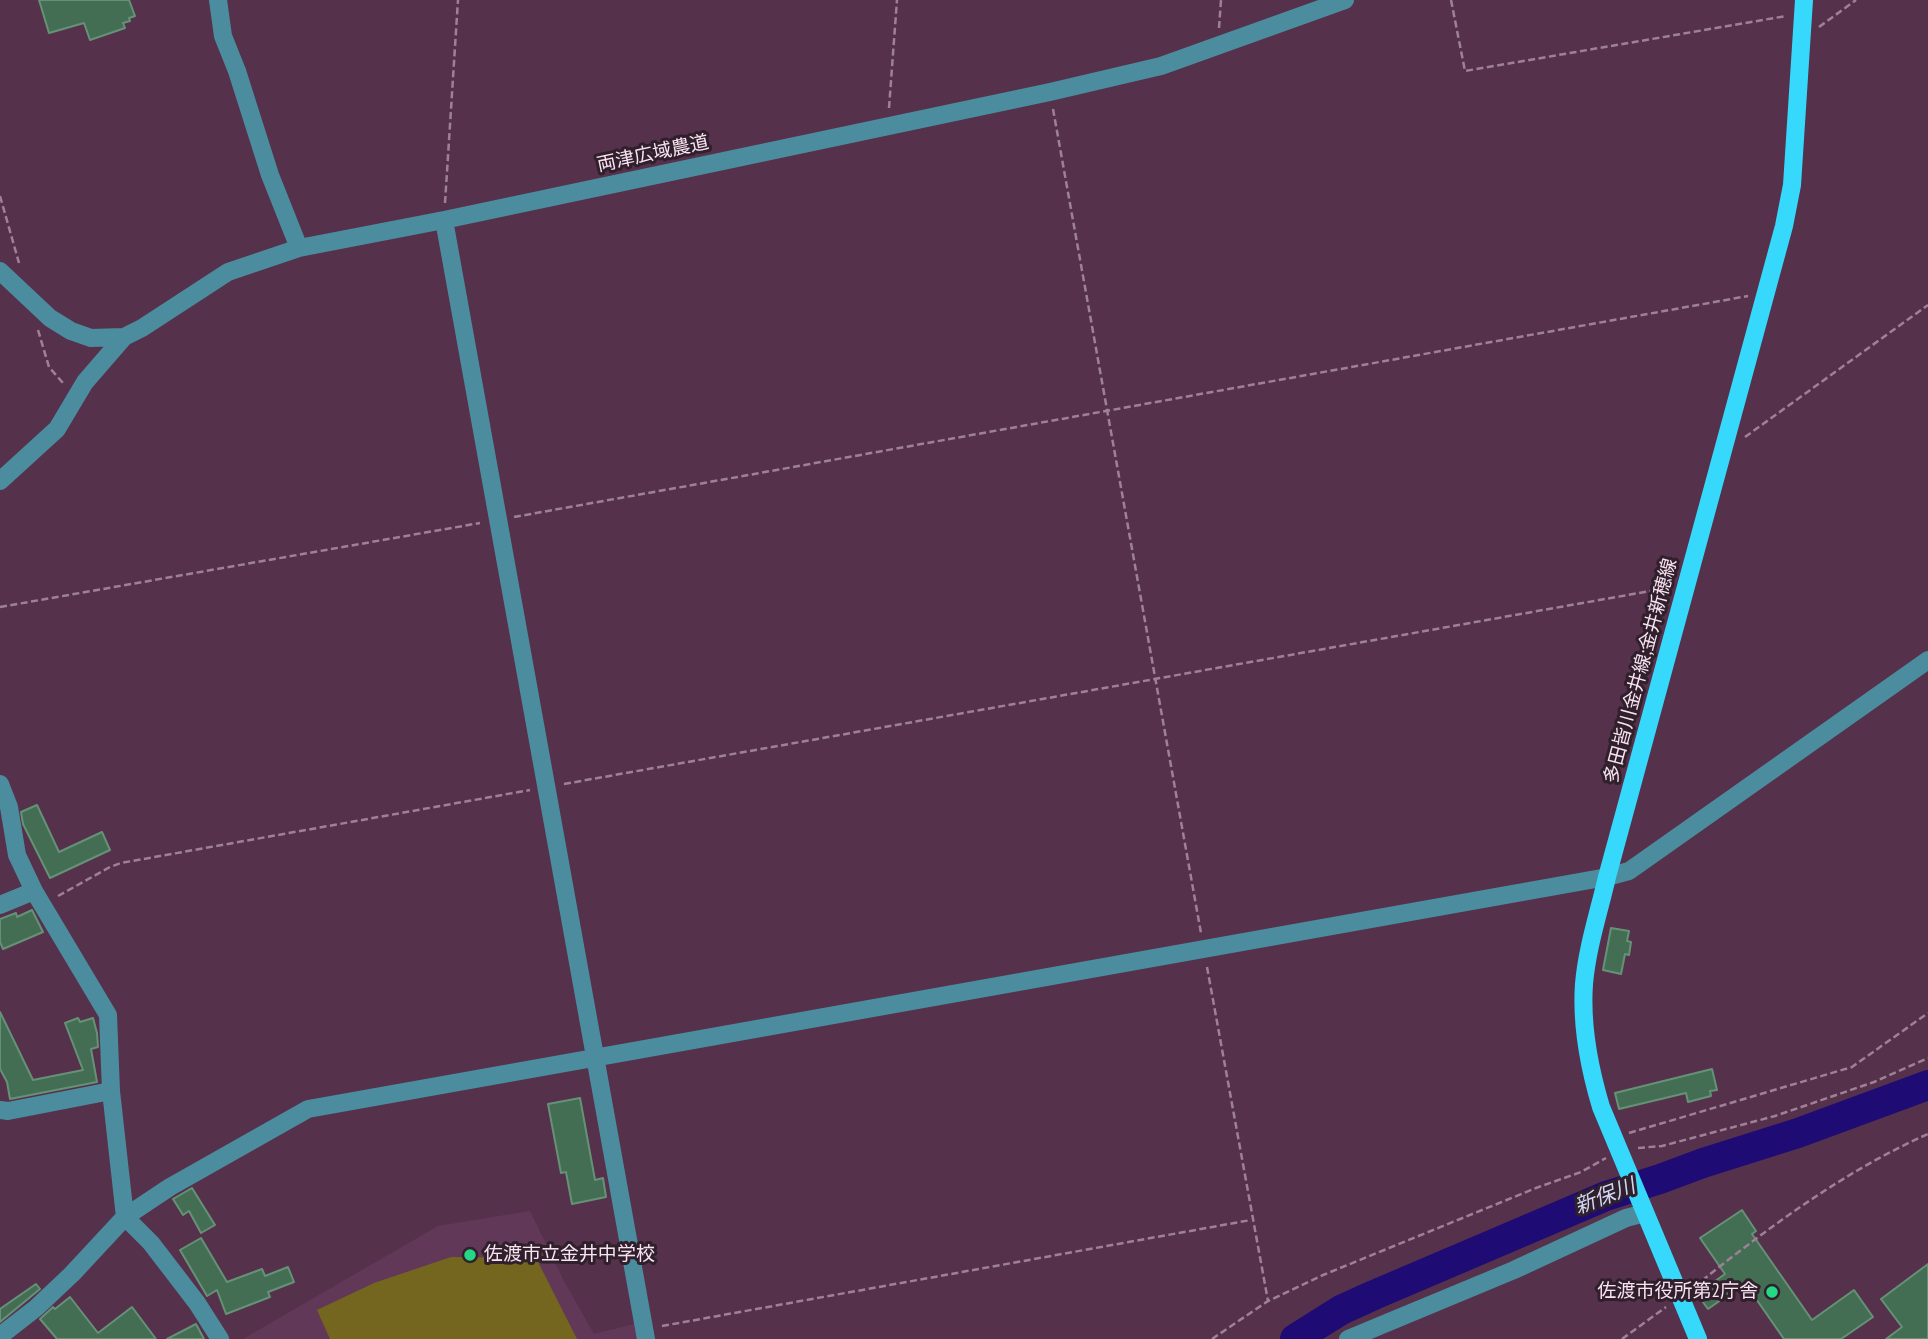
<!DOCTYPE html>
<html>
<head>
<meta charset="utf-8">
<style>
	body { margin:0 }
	canvas { display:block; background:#55314c }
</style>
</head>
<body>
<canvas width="1928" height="1339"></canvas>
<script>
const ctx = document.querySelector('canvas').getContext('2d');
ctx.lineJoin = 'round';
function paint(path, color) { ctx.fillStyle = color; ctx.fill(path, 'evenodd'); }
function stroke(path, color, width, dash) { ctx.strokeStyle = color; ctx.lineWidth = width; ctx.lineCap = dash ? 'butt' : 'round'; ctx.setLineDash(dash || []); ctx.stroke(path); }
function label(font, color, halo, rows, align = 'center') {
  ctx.font = font + ' "PT Sans Narrow","Noto Sans JP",sans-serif'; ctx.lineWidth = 6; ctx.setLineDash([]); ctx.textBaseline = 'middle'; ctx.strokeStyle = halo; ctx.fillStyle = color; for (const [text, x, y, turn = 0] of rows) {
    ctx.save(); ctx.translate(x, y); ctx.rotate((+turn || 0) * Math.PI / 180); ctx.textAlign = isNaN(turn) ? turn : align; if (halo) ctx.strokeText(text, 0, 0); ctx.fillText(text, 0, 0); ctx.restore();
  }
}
paint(new Path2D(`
	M530,1211L564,1281L594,1334L638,1323L641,1339H243L438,1226Z`), '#623858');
paint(new Path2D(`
	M451,1257L536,1258L577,1339H330L317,1310L374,1283Z`), '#75661f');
stroke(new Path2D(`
	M1295,1339L1341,1310L1374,1295L1606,1196L1660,1179L1703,1163L1798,1133L1928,1085`), '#1e0c74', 30);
const building = new Path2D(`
	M39,0H129L135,16L129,18L130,21L123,23L125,28L90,40L84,23L49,33Z
	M37,805L59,852L102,832L110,850L50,878L23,824L21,812Z
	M32,910L43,932L3,949L0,942V919L16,913L17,917Z
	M1611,928L1629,931L1627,941L1631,942L1629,955L1625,954L1621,974L1603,970Z
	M0,1012L33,1080L83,1070L65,1023L78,1018L80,1022L93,1018L97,1033L98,1047L91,1049L97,1082L10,1099L7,1082L0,1069Z
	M1712,1069L1717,1090L1710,1091L1711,1096L1688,1102L1686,1093L1619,1109L1615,1093Z
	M580,1098L595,1180L603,1178L606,1197L572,1204L566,1172L561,1173L548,1104Z
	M192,1188L215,1225L201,1233L189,1211L183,1215L173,1199Z
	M1742,1210L1756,1231L1752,1234L1812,1320L1854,1290L1873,1317L1841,1339H1784L1745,1283L1708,1309L1697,1294L1725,1274L1700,1238Z
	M201,1238L227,1282L262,1269L265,1276L288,1267L294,1282L268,1292L270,1297L226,1314L217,1290L207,1296L180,1250Z
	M1928,1264V1339H1886L1902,1327L1881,1299Z
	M36,1284L40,1289L0,1322V1309Z
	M70,1297L98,1333L132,1307L156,1339H57L40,1319L53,1307L55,1309Z
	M196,1324L204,1339H167Z`);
paint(building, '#436e54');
stroke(building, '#659276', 2);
stroke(new Path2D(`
	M1451,0L1465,71L1786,16
	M1819,27L1856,0
	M1219,28L1221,0
	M889,108L897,0
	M1053,109L1201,933
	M0,196L19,263
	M445,203L458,0
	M38,330L49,367L63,383
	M1745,437L1928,305
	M514,517L1748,296
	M0,607L480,523
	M564,784L1667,588
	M58,896L110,867L121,863L530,790
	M1207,967L1268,1301
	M1629,1133L1852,1067L1928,1013
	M1638,1148L1662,1146L1775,1116L1874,1082L1928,1058
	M1694,1287C1765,1230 1844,1171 1928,1134
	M662,1326L1251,1220
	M1212,1339L1268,1301L1323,1275L1536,1188L1581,1172L1606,1158
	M1622,1339L1666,1307`), '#9f8197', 2.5, [7, 3.5]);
stroke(new Path2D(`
	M218,0L223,36L237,71L270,175L299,248
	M444,220L646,1339
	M0,271L50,318L71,331L91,338L124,337L142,328L228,272L299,248L444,220L1050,92L1161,66L1345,0
	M0,481L57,429L85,382L124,337
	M0,784L9,807L17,855L34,891L108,1015L111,1091L125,1217L151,1243L197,1303L220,1339
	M0,905L34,891
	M0,1110L8,1111L111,1091
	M0,1336L36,1308L72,1274L125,1217L170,1187L308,1109L1607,877L1629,871L1928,660
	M1348,1339L1514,1270L1626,1218L1645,1213`), '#4b8d9e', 18);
stroke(new Path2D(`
	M1698,1339L1601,1107C1589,1067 1581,1026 1584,984C1587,948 1599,912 1607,877L1784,226L1792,185L1804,0`), '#36d9fc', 18);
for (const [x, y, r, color] of [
	[470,1255,7,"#25d886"],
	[1772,1292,7,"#25d886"]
]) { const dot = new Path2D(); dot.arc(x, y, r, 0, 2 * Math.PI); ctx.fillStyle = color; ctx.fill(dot); stroke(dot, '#30202c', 2.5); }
label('19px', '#f9e2f2', '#30202c', [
	["両津広域農道",653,154,-12],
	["多田皆川金井線;金井新穂線",1641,671,-75]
]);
label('19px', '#f9e2f2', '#30202c', [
	["佐渡市立金井中学校",484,1255],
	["佐渡市役所第2庁舎",1758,1292,"right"]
], 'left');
label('italic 21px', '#d1d7f2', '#30202c', [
	["新保川",1605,1197,-21]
]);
</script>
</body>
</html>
